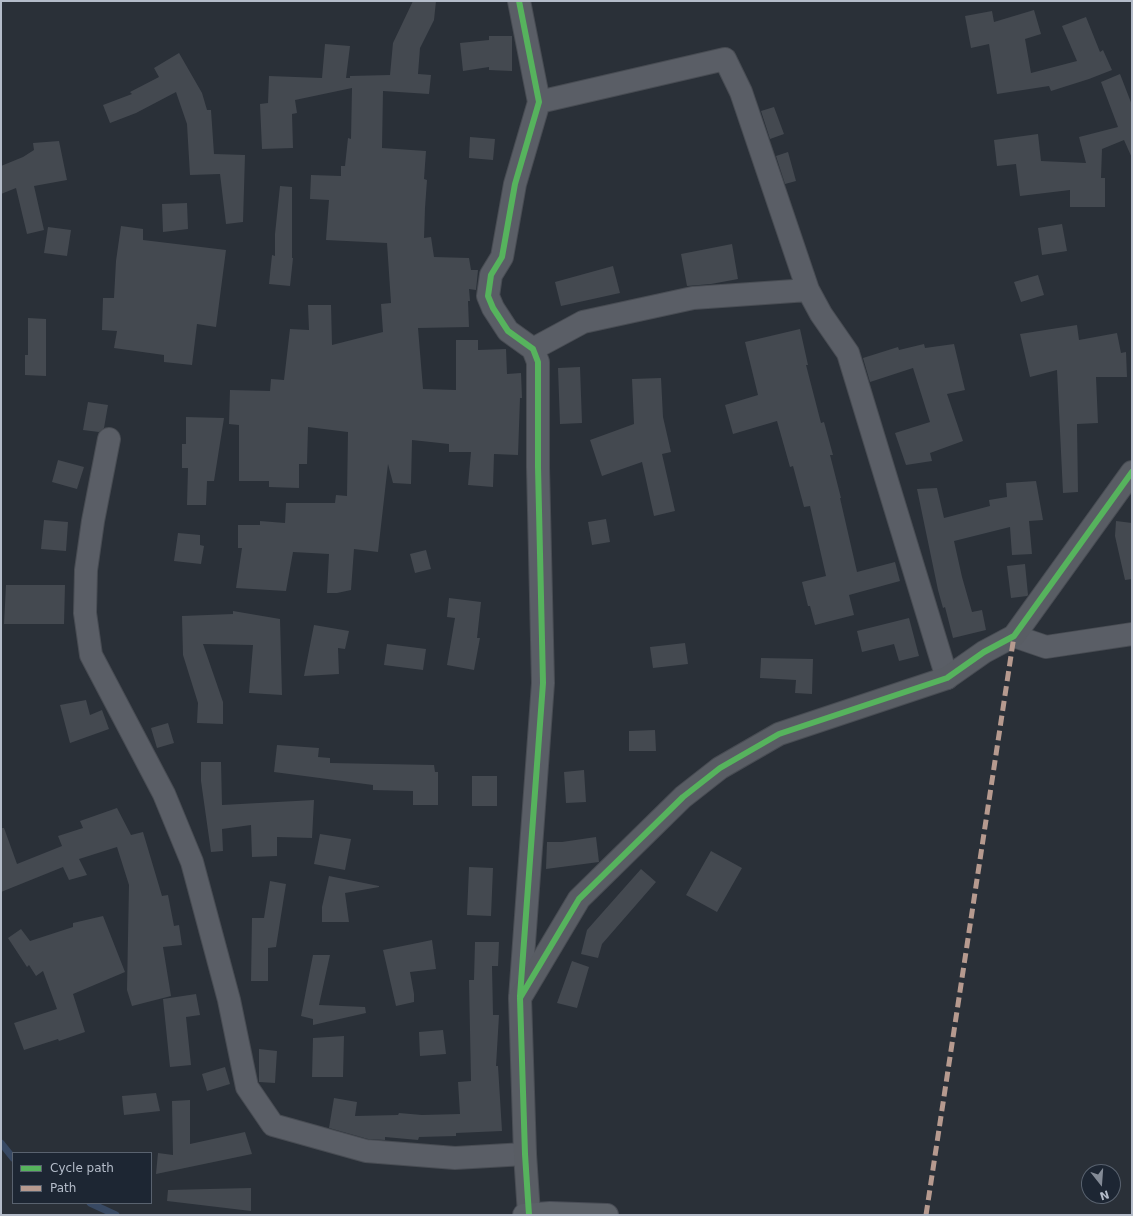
<!DOCTYPE html>
<html>
<head>
<meta charset="utf-8">
<style>
	body { margin:0 }
	#map { position:relative; width:1133px; height:1216px; overflow:hidden; background:#2a3038; font-family:"DejaVu Sans",sans-serif }
	canvas { display:block }
	.frame { position:absolute; inset:0; border:2px solid #b4bcc9; pointer-events:none }
	.legend { position:absolute; left:12px; top:1152px; width:140px; height:52px; box-sizing:border-box; background:#1d2633; border:1px solid #59626f; margin:0; padding:5px 7px; list-style:none; font-size:12px; color:#b4bcc9 }
	.legend li { display:flex; align-items:center; gap:8px; height:20px }
	.legend b { width:20px; border:1px solid #59626f }
	.north { position:absolute; left:1081px; top:1164px; width:40px; height:40px; box-sizing:border-box; background:#1d2633; border:1px solid #59626f; border-radius:50%; rotate:163deg; font-size:11px; font-weight:700; line-height:16px; text-align:center; color:#b4bcc9 }
	.north::after { content:''; display:block; margin:auto; width:14px; height:18px; background:#848b96; clip-path:polygon(50% 0,100% 100%,50% 72%,0 100%) }
</style>
</head>
<body>
<div id="map">
<canvas width="1133" height="1216"></canvas>
<div class="frame"></div>
<ul class="legend">
<li><b style="height:5px;background:#56b35d"></b>Cycle path</li>
<li><b style="height:5px;background:#b69a8f"></b>Path</li>
</ul>
<div class="north">N</div>
</div>
<script>
const ctx = document.querySelector('canvas').getContext('2d');
ctx.lineJoin = 'round';
function stroke(path, color, width, dash) { ctx.strokeStyle = color; ctx.lineWidth = width; ctx.lineCap = dash ? 'butt' : 'round'; ctx.setLineDash(dash || []); ctx.stroke(path); }
function paint(path, color) { ctx.fillStyle = color; ctx.fill(path, 'evenodd'); }
stroke(new Path2D(`
	M1,1143L13,1158
	M90,1203L116,1215`), '#384963', 7);
paint(new Path2D(`
	M413,1H436L434,20L420,48L418,74L431,75L429,94L383,91L382,148L426,151L424,179L427,180L425,208L424,238L431,237L434,257L469,258L471,270H478L476,290L469,289L470,301H468L469,327L418,328L423,389L456,390V340H478V350L506,349L507,374L521,373L522,398H520L518,455L494,454L493,487L468,485L471,452H449V444L412,440L411,484L393,483L388,464L378,552L354,549L351,590L337,593H327L329,554L293,552L286,591L236,588L242,548H238V525H260V521L285,523L286,503H335L336,495L347,496L348,432L308,427L307,464H299V488L269,487V481H239V425L229,424L230,390L270,391L271,379L284,380L290,329L309,330L308,305H331L332,345L383,332L381,304L391,303L387,243L326,240L329,200L310,199L311,175L341,176V166H345L348,138L351,139L352,88L295,100L297,113L292,114L293,148L262,149L260,104L268,103L269,76L322,78L325,44L350,46L346,78H350V76L390,75L393,43Z
	M1034,10L1041,34L1025,39L1031,73L1077,61L1062,26L1086,17L1100,52L1103,50L1112,70L1089,79L1051,91L1049,86L997,94L989,44L971,48L965,16L992,11L994,22Z
	M489,36H512V71L489,70V67L463,71L460,43L489,40Z
	M179,53L202,93L207,110H211L214,154L245,155L243,222L226,224L220,174L190,175L187,124L176,92L136,113L110,123L103,105L132,94L130,92L159,77L154,68Z
	M1120,74L1132,105V158L1124,140L1102,149L1101,178H1105V207H1070V190L1020,196L1016,164L997,166L994,140L1038,134L1041,161L1086,163L1079,137L1118,127L1101,82Z
	M774,107L784,134L770,139L761,111Z
	M470,137L495,139L493,160L469,158Z
	M59,141L67,180L34,186L44,230L27,234L16,188L1,194V166L23,157L34,150L33,143Z
	M788,152L796,181L785,184L776,156Z
	M280,186L292,187V258H293L290,286L269,284L272,255L275,256V234Z
	M187,203L188,229L163,232L162,204Z
	M1062,224L1067,251L1042,255L1038,228Z
	M121,226L143,229V240L226,250L216,327L197,324L192,365L164,362V355L114,348L117,331L102,330L103,298H114L116,261Z
	M48,227L71,230L67,256L44,253Z
	M732,244L738,279L711,284L687,286L681,254Z
	M613,266L620,293L561,306L555,282Z
	M1038,275L1044,295L1021,302L1014,282Z
	M28,318L46,319V376L25,375V355H28Z
	M1077,325L1079,340L1117,333L1121,353L1126,352L1127,377H1096L1098,423L1077,424L1078,492L1063,493L1057,370L1030,377L1020,334Z
	M800,329L808,365H806L821,423L824,422L833,455H830L841,498H840L857,572L895,562L900,581L849,595L854,615L815,625L810,606H808L802,582L826,576L810,506L804,507L793,466L790,467L777,421L733,434L725,405L758,395L745,342Z
	M924,344L925,348L954,344L965,390L947,394L963,441L930,453L932,461L906,465L895,433L930,422L913,368L870,382L863,358L898,347L899,350Z
	M580,367L582,423L560,424L558,368Z
	M661,378L663,417L671,452L662,454L675,511L654,516L642,462L602,476L590,440L634,424L632,379Z
	M88,402L108,405L104,428L99,432L83,430Z
	M186,417L224,418L214,481H207L206,505H187L188,468H182V444H186Z
	M58,460L84,467L77,489L52,482Z
	M1036,481L1043,520L1029,521L1032,554L1012,555L1010,527L954,541L962,577L972,612L982,610L986,630L953,638L945,607L943,608L938,590L917,489L937,488L944,518L990,506L989,500L1007,497L1006,483Z
	M606,519L610,542L592,545L588,522Z
	M44,520L68,522L66,551L41,549Z
	M1116,521L1132,523V579L1125,580L1115,536Z
	M178,533L200,535V545L204,546L201,564L174,561Z
	M426,550L431,569L415,573L410,554Z
	M1025,564L1028,595L1027,596L1011,598L1007,566Z
	M6,585H65L64,624H4Z
	M449,598L481,602L477,638H480L474,670L447,665L455,618L447,617Z
	M233,611L280,619L282,695L249,693L253,645L203,644L223,702V724L197,723L198,703L183,655L182,616L233,614Z
	M909,618L919,656L899,661L894,644L862,652L857,631Z
	M314,625L349,631L345,649L338,648L339,674L304,676Z
	M685,643L688,664L653,668L650,647Z
	M387,644L426,649L423,670L384,665Z
	M761,658L813,659L812,694L795,693L796,680L760,678Z
	M86,700L90,715L102,710L109,729L70,743L60,705Z
	M168,723L174,743L157,748L151,728Z
	M655,730L656,751H629V731Z
	M277,745L319,748L318,757L330,758V763L434,765L435,772H438V805H413V791L373,790V785L274,772Z
	M201,762H221L222,805L314,800L312,838L277,837V856L252,857L251,825L222,829L223,851L211,852L201,781Z
	M584,770L586,802L566,803L564,772Z
	M472,776H497V806H472Z
	M117,808L131,835L143,832L162,896L168,895L174,926L179,925L182,945L163,947L171,996L132,1006L127,990L129,885L117,847L79,859L87,875L69,880L63,867L1,892V828H4L17,864L62,846L58,836L83,828L80,821Z
	M320,834L351,839L345,870L314,864Z
	M596,837L599,862L546,869L547,842H562Z
	M711,851L742,868L717,912L686,895Z
	M469,867L493,868L491,916L467,915Z
	M641,869L656,882L602,944L598,958L581,954L587,930Z
	M329,876L379,886V887L345,893L349,922H322V907Z
	M270,881L286,884L276,947L268,948V981H251L252,918H264Z
	M103,916L125,972L73,994L85,1032L59,1041L58,1039L24,1050L14,1023L57,1009L43,971L36,976L29,965L27,967L8,938L21,929L30,941L73,927V923Z
	M432,940L436,969L410,972L414,994V1002L396,1006L383,950Z
	M475,942H499L498,966H492L493,1015H499L496,1066H498L502,1131L456,1133V1136L419,1137L418,1140L385,1137V1140L368,1139L329,1128L334,1098L357,1102L355,1116L398,1115L399,1113L422,1115L460,1114L458,1082L471,1081L469,980H474Z
	M313,955H330L319,1005L365,1007L366,1013L313,1025V1019L301,1016Z
	M572,961L589,967L577,1008L557,1003Z
	M196,994L200,1015L186,1017L191,1065L170,1067L163,999Z
	M443,1030L446,1054L420,1056L419,1032Z
	M344,1036L343,1077H312L313,1038Z
	M259,1049L277,1051L275,1083L259,1082Z
	M225,1067L230,1084L207,1091L202,1074Z
	M156,1093L160,1111L124,1115L122,1096Z
	M190,1100V1144L245,1132L252,1154L156,1174L158,1153L173,1155L172,1101Z
	M251,1188V1211L167,1201L168,1190Z`), '#444950');
const street = new Path2D(`
	M519,1L539,102L515,184L502,257L491,275L488,296L493,308L508,331L533,349L538,362V467L543,683L520,998
	M539,102L725,59L741,92L808,290L821,314L848,353L947,678
	M533,349L583,322L693,298L808,290
	M109,439L93,521L86,570L85,613L91,655L164,794L192,862L229,1000L247,1087L273,1125L366,1151L455,1158L525,1154
	M1014,636L1046,647L1132,634`);
const secondary = new Path2D(`
	M529,1214L525,1154L520,998L579,899L683,797L720,768L779,734L947,678L984,652L1014,636L1132,472`);
const primary = new Path2D(`
	M524,1215L550,1213L607,1215`);
stroke(street, '#484c53', 24);
stroke(secondary, '#484c53', 24);
stroke(primary, '#484c55', 24);
stroke(street, '#5a5e66', 22);
stroke(secondary, '#595d64', 22);
stroke(primary, '#5c6168', 22);
stroke(new Path2D(`
	M926,1215L1014,636`), '#b69a8f', 5, [10, 5]);
stroke(new Path2D(`
	M519,1L539,102L515,184L502,257L491,275L488,296L493,308L508,331L533,349L538,362V467L543,683L520,996
	M529,1215L525,1154L520,998L579,899L683,797L720,768L779,734L947,678L984,652L1014,636L1132,472`), '#56b35d', 6);
</script>
</body>
</html>
